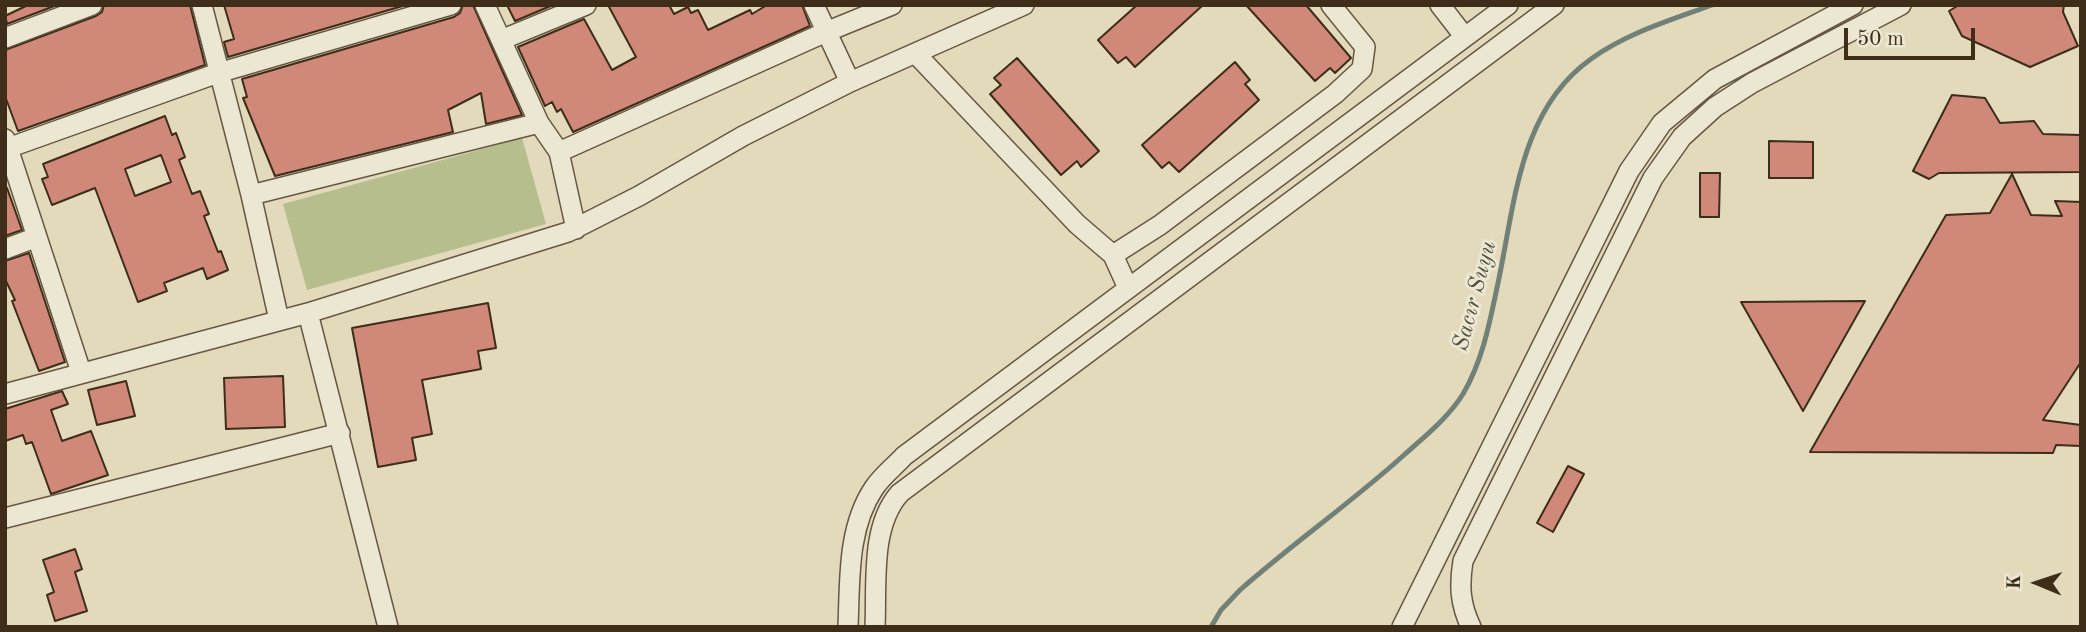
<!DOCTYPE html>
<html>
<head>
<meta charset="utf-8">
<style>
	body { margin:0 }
	#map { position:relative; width:2086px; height:632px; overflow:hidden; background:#e2dabb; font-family:"Old Standard TT",serif }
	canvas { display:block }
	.frame { position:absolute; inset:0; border:7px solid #3d2d19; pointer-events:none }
	.north { position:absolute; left:2002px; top:548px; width:70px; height:70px; -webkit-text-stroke:5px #ece7d3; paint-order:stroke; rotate:272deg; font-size:19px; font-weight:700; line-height:28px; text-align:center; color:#3d2d19 }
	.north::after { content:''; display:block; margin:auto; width:24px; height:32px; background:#3d2d19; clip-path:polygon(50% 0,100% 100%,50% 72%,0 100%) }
	.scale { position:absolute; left:1844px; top:28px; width:131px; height:32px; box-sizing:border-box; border:4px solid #3d2d19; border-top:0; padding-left:9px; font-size:21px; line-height:24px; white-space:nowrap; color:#3d2d19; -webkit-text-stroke:5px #ece7d3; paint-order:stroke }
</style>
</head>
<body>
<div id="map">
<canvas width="2086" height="632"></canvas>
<div class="frame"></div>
<div class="north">K</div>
<div class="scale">50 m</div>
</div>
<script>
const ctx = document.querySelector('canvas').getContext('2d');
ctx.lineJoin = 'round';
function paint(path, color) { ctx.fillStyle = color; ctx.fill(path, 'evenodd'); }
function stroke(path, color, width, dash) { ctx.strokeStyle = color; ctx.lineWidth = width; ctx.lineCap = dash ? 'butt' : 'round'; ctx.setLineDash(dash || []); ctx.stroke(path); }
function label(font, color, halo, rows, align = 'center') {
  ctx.font = font + ' "Old Standard TT",serif'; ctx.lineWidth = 6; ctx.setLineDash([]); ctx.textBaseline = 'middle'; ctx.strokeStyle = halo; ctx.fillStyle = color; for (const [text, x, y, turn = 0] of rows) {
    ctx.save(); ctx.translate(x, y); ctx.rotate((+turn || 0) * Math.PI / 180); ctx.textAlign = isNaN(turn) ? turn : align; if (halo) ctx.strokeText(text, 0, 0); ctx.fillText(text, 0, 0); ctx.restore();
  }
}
paint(new Path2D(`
	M522,138L546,224L307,290L283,204Z`), '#b6be8e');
stroke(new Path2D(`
	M1211,627L1221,610L1240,590C1293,543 1351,503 1404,455C1425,436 1448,418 1463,394C1483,360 1490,321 1498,283C1515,204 1519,110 1591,59C1627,33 1671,20 1712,5`), '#728178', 5);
const building = new Path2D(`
	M28,5H57L7,24L5,16Z
	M104,5H190L205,65L18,131L5,96V50L96,16L102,12Z
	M224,5H406L228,57L224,42L234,39Z
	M463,5H473L522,115L486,124L481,93L448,110L453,132L275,176L243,98L247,97L242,79L454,17L460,13Z
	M507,5H553L515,21Z
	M608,5H669L674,14L688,7L691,13L698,10L708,30L750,10L752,14L767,5H802L810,26L573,132L561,109L557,112L552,102L545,106L518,47L584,19L612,70L636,57Z
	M1137,5H1203L1135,67L1126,57L1118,63L1098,40Z
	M1246,5H1306L1351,58L1335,73L1330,68L1315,81Z
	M1959,5H2064L2063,12L2078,46L2030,67L1962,36L1949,11Z
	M1017,58L1099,151L1081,167L1077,161L1061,175L990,94L1001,85L994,78Z
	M1235,62L1250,80L1245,84L1259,100L1179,172L1169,162L1162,168L1142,145Z
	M1952,95L1985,98L2000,123L2034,121L2043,134L2081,135V172L1939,173L1929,179L1913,171Z
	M165,116L172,135L176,133L185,157L179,160L192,194L200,191L209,214L204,216L218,252L221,251L228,270L207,279L203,268L164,283L167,291L138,302L95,188L52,205L42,179L48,177L43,164ZM161,155L171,182L135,196L125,169Z
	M1769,141L1813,142V178H1769Z
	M1700,173H1720L1719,217H1700Z
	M2012,174L2031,215L2062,216L2055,201L2081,202V362L2043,420L2081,425V446L2056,445L2053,453L1810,452L1946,215L1990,213Z
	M5,188H7L22,230L5,236Z
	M29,253L65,362L39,371L12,301L15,300L5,279V261Z
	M1865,301L1803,411L1741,302Z
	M488,303L496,348L478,351L481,369L422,380L432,434L412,438L416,460L378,467L352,328Z
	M283,376L285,427L226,429L224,378Z
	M126,381L135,416L97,425L88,390Z
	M62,391L68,404L51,410L62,441L91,431L108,475L51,494L32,442L26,444L23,435L5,441V409Z
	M1568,466L1584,474L1553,532L1537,523Z
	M75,549L82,569L75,572L87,611L55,621L47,595L54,592L43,560Z`);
paint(building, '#d08879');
stroke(building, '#3d2d19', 2);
const minor = new Path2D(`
	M202,5L251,195
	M485,5L539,123
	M814,5L850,82
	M1440,5L1464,36
	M5,38L92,5
	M501,40L586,5
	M916,54L1077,224L1113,255L1128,288
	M5,139L81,372
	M5,149L218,73L451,5
	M559,152L826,32L892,5
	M5,249L37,237
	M1113,255L1160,225L1335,94L1362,69L1365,47L1331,5
	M308,313L568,232L639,196L743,136L850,82L1024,5
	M279,320L251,195L539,123L559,152L576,229
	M5,394L308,313L388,627
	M5,518L340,433
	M848,627C850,581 847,528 874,488C882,476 895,466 904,456L1508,5
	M875,627C877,584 870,526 900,493L1554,5
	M1402,627L1629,171L1662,123L1715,79L1853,5
	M1471,627C1460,604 1459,586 1463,561L1653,178L1682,137L1715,107L1752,83L1901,5`);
stroke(minor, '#665842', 22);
stroke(minor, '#ece7d3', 19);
label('italic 23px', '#535040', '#ece7d3', [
	["Sacır Suyu",1475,296,-75]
]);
</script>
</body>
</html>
